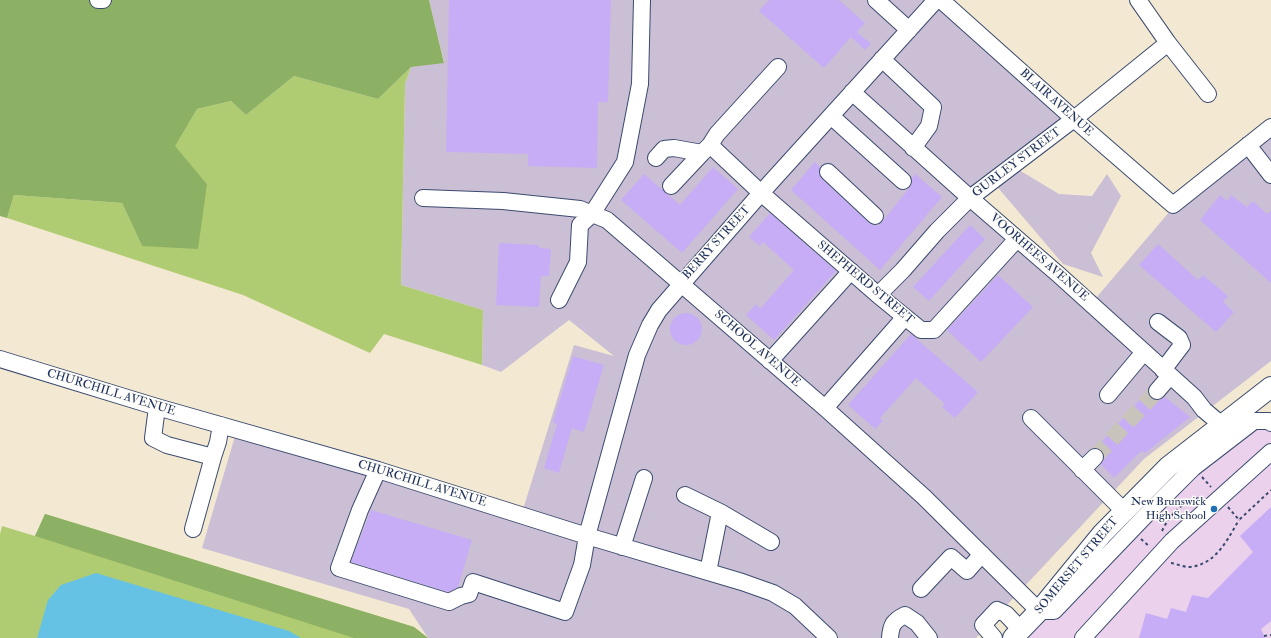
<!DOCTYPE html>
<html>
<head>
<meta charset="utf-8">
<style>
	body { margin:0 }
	canvas { display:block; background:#f3e9d2 }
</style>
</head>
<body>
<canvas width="1271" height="638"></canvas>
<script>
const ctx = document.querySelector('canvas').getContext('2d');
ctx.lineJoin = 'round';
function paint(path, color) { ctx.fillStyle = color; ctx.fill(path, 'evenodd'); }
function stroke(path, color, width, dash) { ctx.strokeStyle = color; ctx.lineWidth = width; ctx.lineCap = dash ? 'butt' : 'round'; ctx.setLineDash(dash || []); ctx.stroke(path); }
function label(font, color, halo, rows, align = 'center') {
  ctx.font = font + ' "IM FELL Double Pica",serif'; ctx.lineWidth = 3; ctx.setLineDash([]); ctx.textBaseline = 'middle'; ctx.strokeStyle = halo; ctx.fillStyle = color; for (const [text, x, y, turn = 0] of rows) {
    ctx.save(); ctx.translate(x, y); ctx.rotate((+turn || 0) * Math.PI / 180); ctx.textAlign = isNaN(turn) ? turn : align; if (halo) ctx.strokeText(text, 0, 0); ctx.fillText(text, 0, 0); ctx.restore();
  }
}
paint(new Path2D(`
	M1271,416V638H1026L1209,458Z`), '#ebd1eb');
paint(new Path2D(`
	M429,0H934L1071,121L1014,167L1059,194L1092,196L1107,174L1121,196L1091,253L1103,277L1063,264L994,183L974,199L1090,305L1176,204L1271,127V361L1144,459L976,638H428L409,609L202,548L236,433L520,519L574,345L614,356L569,320L501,372L482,365L483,310L401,285L405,84L411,67L444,62Z`), '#cbbfd5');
paint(new Path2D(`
	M411,67L405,84L401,285L483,310L482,365L384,334L370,353L243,295L7,218L14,195L122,203L142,246L207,184L174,146L197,109L231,101L246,115L294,76L378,99Z
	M45,514L414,627L428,638H0V534L2,526L35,536Z`), '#b0cc72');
paint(new Path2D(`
	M0,0H429L444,63L411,67L378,99L294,76L246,115L231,101L197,109L175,146L207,184L198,249L142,246L122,203L14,195L7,218L0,216Z
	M45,514L414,627L428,638H354L35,536Z`), '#8cb064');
paint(new Path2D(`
	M96,573L289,631L301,638H37L48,600L61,585Z`), '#66c2e4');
paint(new Path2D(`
	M449,0H611L608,102H598L597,168L528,166V154L446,152Z
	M769,0H839L865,23L857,32L871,44L865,50L851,37L824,68L759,11Z
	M815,162L820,167L819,174L822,179L869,223L872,225L878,226L882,222L910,187L912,183V178L915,174L942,197L880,270L791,190Z
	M713,167L738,189L682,253L621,200L644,174L680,205Z
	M1220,195L1227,201L1231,195L1247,207L1253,201L1267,214L1271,211V283L1200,220Z
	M770,213L836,271L774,340L746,315L756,304L760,309L794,270L763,242L760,246L749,237Z
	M970,225L985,239L929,301L913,287Z
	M499,243L539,245V248L551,249L549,276H541L539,307L496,305Z
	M1158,244L1198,280L1203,275L1228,296L1223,302L1234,312L1216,332L1139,265Z
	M998,275L1033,307L981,362L947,330Z
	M670 329a16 16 0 1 1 32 0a16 16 0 1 1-32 0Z
	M911,334L978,392L955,418L942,407L945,404L916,378L880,418L883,421L875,429L848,405Z
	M573,356L604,365L584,432L572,428L559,473L544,468L557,424L553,422Z
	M1148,391V394L1151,398L1156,400H1160L1165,397L1190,417L1145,453L1141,451L1114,478L1101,464L1104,460V454L1101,450L1096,448Z
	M1271,507V621L1261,629L1265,638H1139L1146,613L1167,619L1171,608L1186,612L1192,595L1208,598L1253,552L1240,536Z
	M371,510L472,540L458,587L448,592L351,562Z`), '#c7adf6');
stroke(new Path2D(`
	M1095,457L1157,391`), '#c8c4bb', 16, [16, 8]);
const minor = new Path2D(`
	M98,0H103
	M876,0L909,30
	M941,0L1074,119L1173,205L1271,127
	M1138,0L1168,43L1208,94
	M882,59L933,107L929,126L913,148
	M778,67L717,134L710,145L761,193L878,295L921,330H934L1017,239
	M852,92L970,198L1059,275L1194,397L1204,410L1223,426
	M831,116L903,181
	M1248,145L1271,175
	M656,158L664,149L674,148L702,153L710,145
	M828,172L875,216
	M671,186L702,153
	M423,198L503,201L580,209L607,220L825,408L924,497L1039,611H1054L1145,516L1193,468L1254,421H1269L1271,423
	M878,295L903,270L937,231L970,198L1074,119L1168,43
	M559,300L578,262L580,225L592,214L625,162L640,84L642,0
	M1158,322L1179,338L1182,345L1163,370
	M0,359L157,407L378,470L587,536L742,582L773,593L795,606L829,638
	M770,361L851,271
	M1157,391L1170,376
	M1108,395L1144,352
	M157,407L153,438L167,445L213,457L218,442L221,425
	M825,408L905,317
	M1031,418L1120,507L1122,513
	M378,470L360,510L339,568L449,602L461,596L469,594L473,582L565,612L582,565L587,536L637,355L650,325L659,310L761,193L936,0
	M1082,470L1095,457
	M685,495L720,512L771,542
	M193,529L213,457
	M622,547L644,478
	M708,572L720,512
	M921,589L951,557L967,571L982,554
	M890,638C891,625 893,621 905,615L917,623L929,638
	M994,638L983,625L997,610L1006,614L1021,630
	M1083,638L1172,541L1271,452`);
const major = new Path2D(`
	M1013,638L1039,611L1102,534L1168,467L1271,387`);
stroke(minor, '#3b4b6f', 18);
stroke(major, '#3b4b6f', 22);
stroke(new Path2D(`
	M1202,477L1211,487
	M1228,507L1239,520L1271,490
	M1162,531C1170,514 1181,503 1199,498
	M1141,539L1150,547
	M1171,563C1177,564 1184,567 1189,567C1216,565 1227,540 1239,520
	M1264,636L1271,635`), '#3b4b6f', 2, [3, 3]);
stroke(minor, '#fff', 16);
stroke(major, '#fff', 20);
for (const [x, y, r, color] of [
	[1214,509,4,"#1f6fb2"]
]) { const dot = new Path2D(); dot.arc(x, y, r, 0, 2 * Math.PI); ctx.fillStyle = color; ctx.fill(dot); stroke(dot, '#fdfcf7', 1.5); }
label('12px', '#1b2f5e', '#fdfcf7', [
	["BLAIR AVENUE",1056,103,42],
	["GURLEY STREET",1017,163,-37],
	["BERRY STREET",717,243,-48],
	["VOORHEES AVENUE",1039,258,41],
	["SHEPHERD STREET",865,283,40],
	["SCHOOL AVENUE",757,349,41],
	["CHURCHILL AVENUE",111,393,17],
	["CHURCHILL AVENUE",422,484,17],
	["SOMERSET STREET",1077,566,-50]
]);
label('12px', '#1b2f5e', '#fdfcf7', [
	["New Brunswick",1206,502],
	["High School",1206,516]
], 'right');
</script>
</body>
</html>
